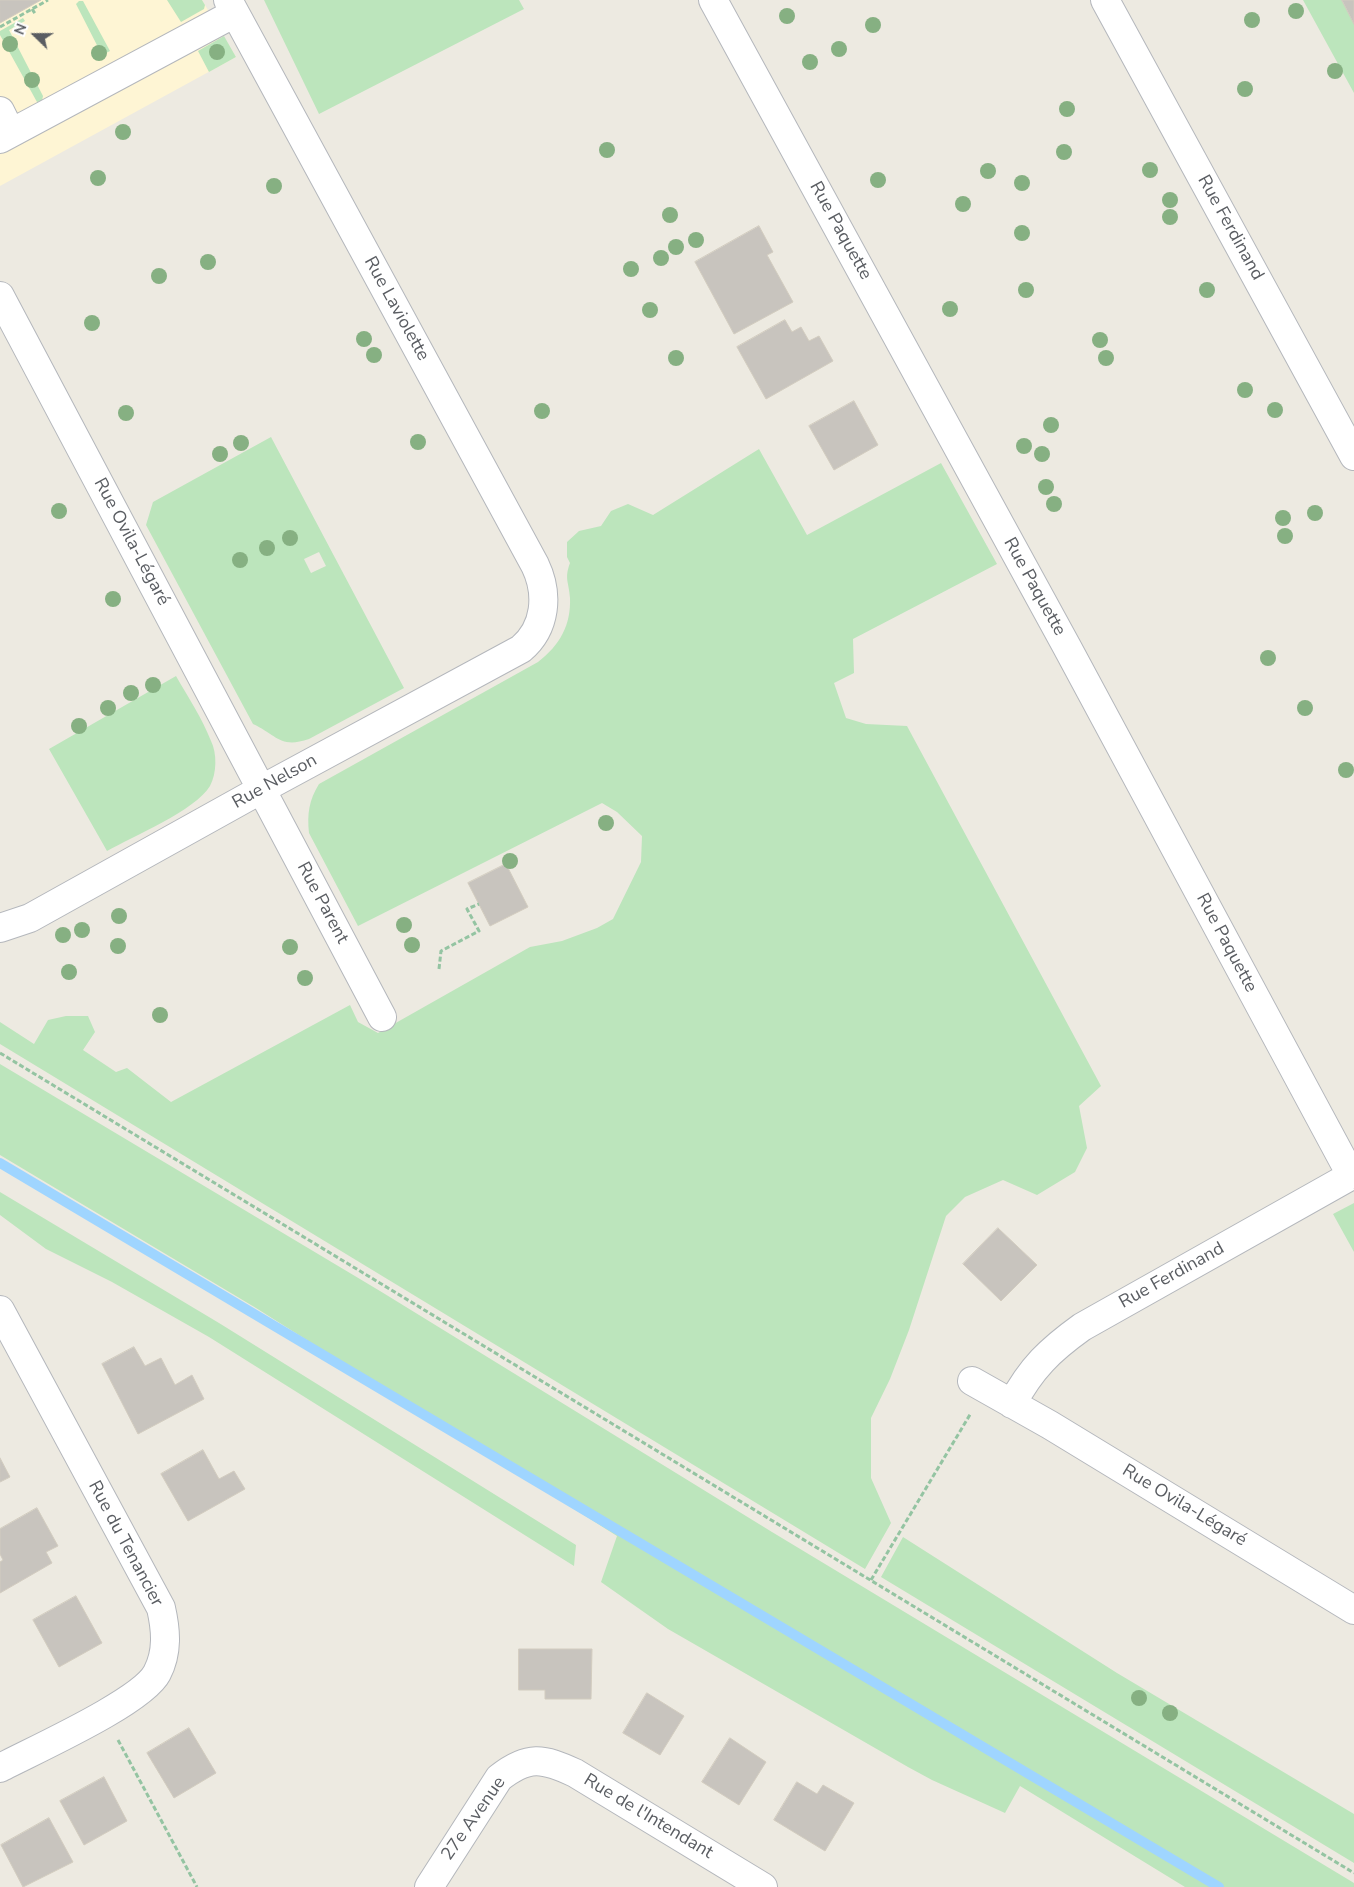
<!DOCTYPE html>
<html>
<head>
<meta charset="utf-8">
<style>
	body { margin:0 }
	#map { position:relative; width:1354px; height:1887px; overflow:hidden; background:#edeae1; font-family:"Nunito Sans",sans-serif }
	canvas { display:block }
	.north { position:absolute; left:10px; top:10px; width:50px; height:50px; -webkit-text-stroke:4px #fff; paint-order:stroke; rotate:292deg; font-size:14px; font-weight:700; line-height:20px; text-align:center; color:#5a5d62 }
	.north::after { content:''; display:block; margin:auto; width:18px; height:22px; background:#5a5d62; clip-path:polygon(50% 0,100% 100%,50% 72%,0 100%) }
</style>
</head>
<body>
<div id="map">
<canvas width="1354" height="1887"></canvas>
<div class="north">N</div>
</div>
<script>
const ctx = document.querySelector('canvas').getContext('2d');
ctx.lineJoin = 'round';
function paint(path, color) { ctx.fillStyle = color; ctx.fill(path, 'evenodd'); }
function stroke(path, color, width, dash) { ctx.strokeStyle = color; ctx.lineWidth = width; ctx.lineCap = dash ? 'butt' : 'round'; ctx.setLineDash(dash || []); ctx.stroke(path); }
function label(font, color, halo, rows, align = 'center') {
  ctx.font = font + ' "Nunito Sans",sans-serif'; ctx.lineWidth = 4; ctx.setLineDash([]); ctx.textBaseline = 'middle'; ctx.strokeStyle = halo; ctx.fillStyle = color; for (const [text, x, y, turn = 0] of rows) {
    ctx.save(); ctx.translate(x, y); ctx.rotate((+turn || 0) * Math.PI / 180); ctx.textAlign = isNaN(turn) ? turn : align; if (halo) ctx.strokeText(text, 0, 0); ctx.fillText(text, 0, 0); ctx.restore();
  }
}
paint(new Path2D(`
	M0,0H202L236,57L0,186Z`), '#fef5d4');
paint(new Path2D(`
	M167,0H202L205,5L204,9L181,22Z
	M264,0H519L524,9L319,114Z
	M1303,0H1342L1354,24V93Z
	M79,1H83L110,51L102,55L76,4Z
	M23,18L25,21L9,30L43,96L42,101L37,102L0,35V31Z
	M224,36L236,57L209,72L198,51Z
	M271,437L404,688L309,739C280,749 277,735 253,724L146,525L153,502ZM319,552L326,566L311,573L304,559Z
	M759,449L807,535L941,463L997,564L853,639L854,673L834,683L846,718L866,724L907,726L1101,1086L1079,1106L1087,1148L1075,1172L1037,1195L1003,1180L965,1197L946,1216L909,1330L890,1379L871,1418V1478L891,1523L865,1569L0,1044V1022L34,1044L48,1020L66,1016H88L95,1032L83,1050L116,1072L127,1068L171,1102L350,1005L358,1022L378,1033L530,947L562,941L597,928L613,919L641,862L642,836L617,812L602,803L358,926L309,833C307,814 309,800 319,784L538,662C560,645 571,625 570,598C569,582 564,579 570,563L567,557V542L579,531L601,526L611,511L628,504L653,515Z
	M176,676C188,697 202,718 211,741C217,753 217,773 210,786C196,810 132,837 107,851L49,749Z
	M0,1064L380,1291L772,1532L1354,1883V1887H1185L1020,1786L1005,1813L932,1780L908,1767L668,1629L601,1582L617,1536L256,1308L0,1155Z
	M0,1192L219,1323L576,1545L574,1566L209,1337L112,1282L46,1249L0,1215Z
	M1354,1203V1252L1333,1214Z
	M903,1537L1117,1673L1354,1814V1863L881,1577Z`), '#bce5bc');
stroke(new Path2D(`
	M0,1163L1219,1887`), '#9fd5ff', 10);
const building = new Path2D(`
	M0,0H41L0,23Z
	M1342,0H1354V24Z
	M759,226L773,252L767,255L793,302L734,334L695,262Z
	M785,320L792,332L801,327L809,341L819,336L833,361L766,399L737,347Z
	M854,401L878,445L834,470L809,426Z
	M506,864L528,907L490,926L468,883Z
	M998,1228L1037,1265L1001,1301L963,1264Z
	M134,1347L145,1366L161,1358L175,1385L192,1375L204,1399L138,1434L102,1364Z
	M203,1450L219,1479L234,1471L245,1489L188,1521L161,1474Z
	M0,1458L10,1477L0,1482Z
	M37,1508L58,1546L46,1552L52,1563L0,1593V1562L3,1560L0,1554V1529Z
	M76,1596L102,1643L59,1667L33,1620Z
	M519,1649H592L591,1699H545V1690H519Z
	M647,1693L684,1716L660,1755L623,1733Z
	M189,1728L216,1773L174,1798L147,1753Z
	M730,1738L766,1762L739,1805L702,1782Z
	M104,1777L127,1821L84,1845L60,1801Z
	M797,1782L817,1794L823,1785L854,1803L825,1851L774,1820Z
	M49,1818L73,1862L23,1887L1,1845Z`);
paint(building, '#c8c4be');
stroke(building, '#d2ccbf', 1);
const minor = new Path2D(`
	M713,0L1067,647L1351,1175
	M1105,0L1354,456
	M0,111L11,133
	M0,139L235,13
	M0,296L382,1017
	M0,928L30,918L262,789L521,649C546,628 549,594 535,565L228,0
	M0,1310L161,1608C166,1630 168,1652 157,1673C142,1702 34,1750 0,1768
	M972,1381L1050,1425L1354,1610
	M1012,1404C1031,1368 1050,1350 1082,1327L1354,1174
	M429,1887L499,1778C528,1755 543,1758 575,1773L763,1887`);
stroke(minor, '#b4b7bc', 30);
stroke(new Path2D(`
	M32,9L36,15
	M0,27L48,0
	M439,969L441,951L479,931L467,909L479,904
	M0,1053L1354,1873
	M871,1580L971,1413
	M118,1740L197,1887`), '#94c4a2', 3, [5, 2.5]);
stroke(minor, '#fff', 28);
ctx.fillStyle = '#86b082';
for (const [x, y] of [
	[1296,11],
	[787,16],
	[1252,20],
	[873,25],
	[10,44],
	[839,49],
	[217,52],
	[99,53],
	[810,62],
	[1335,71],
	[32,80],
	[1245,89],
	[1067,109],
	[123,132],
	[607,150],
	[1064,152],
	[1150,170],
	[988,171],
	[98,178],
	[878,180],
	[1022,183],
	[274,186],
	[1170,200],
	[963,204],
	[670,215],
	[1170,217],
	[1022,233],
	[696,240],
	[676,247],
	[661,258],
	[208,262],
	[631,269],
	[159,276],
	[1026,290],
	[1207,290],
	[950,309],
	[650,310],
	[92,323],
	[364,339],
	[1100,340],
	[374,355],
	[676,358],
	[1106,358],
	[1245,390],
	[1275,410],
	[542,411],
	[126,413],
	[1051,425],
	[418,442],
	[241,443],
	[1024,446],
	[220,454],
	[1042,454],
	[1046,487],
	[1054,504],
	[59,511],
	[1315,513],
	[1283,518],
	[1285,536],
	[290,538],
	[267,548],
	[240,560],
	[113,599],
	[1268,658],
	[153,685],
	[131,693],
	[108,708],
	[1305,708],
	[79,726],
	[1346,770],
	[606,823],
	[510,861],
	[119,916],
	[404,925],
	[82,930],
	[63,935],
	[412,945],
	[118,946],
	[290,947],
	[69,972],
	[305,978],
	[160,1015],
	[1139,1698],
	[1170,1713]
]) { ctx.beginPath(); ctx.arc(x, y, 8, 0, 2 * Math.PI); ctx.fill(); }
label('18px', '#5a5d62', '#fff', [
	["Rue Ferdinand",1230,228,61],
	["Rue Paquette",840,231,61],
	["Rue Laviolette",396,309,61],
	["Rue Ovila-Légaré",131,542,62],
	["Rue Paquette",1034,587,61],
	["Rue Nelson",275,782,-29],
	["Rue Parent",322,903,62],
	["Rue Paquette",1226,943,62],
	["Rue Ferdinand",1172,1276,-29],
	["Rue Ovila-Légaré",1184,1506,31],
	["Rue du Tenancier",125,1544,62],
	["Rue de l'Intendant",648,1817,31],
	["27e Avenue",474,1819,-55]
]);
</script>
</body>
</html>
